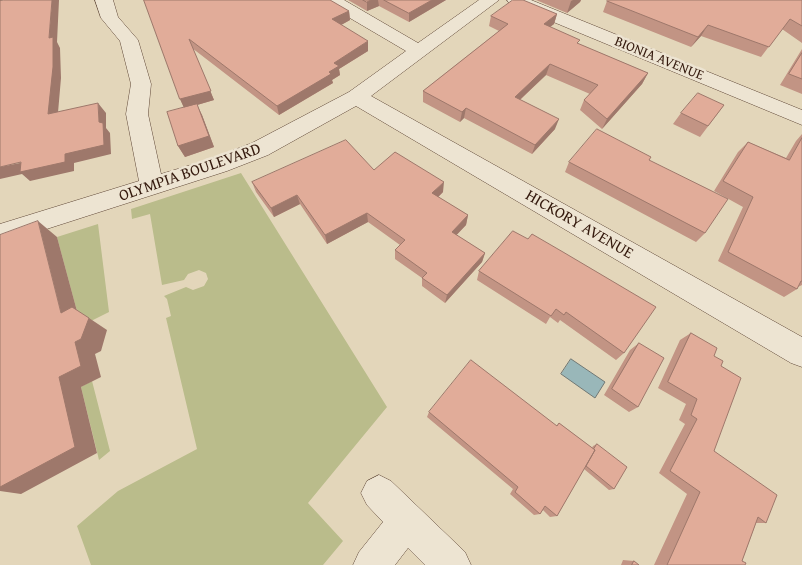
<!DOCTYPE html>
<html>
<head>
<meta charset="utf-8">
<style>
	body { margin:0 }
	canvas { display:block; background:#e3d6ba }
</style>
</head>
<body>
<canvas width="802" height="565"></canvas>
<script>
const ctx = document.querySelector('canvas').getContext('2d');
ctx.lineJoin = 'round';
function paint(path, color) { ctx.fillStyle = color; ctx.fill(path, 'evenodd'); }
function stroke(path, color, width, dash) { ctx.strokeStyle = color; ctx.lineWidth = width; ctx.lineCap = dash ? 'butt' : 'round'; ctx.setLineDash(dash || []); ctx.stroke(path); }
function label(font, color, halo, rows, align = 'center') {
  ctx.font = font + ' "Gentium Book Plus",serif'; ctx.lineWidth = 5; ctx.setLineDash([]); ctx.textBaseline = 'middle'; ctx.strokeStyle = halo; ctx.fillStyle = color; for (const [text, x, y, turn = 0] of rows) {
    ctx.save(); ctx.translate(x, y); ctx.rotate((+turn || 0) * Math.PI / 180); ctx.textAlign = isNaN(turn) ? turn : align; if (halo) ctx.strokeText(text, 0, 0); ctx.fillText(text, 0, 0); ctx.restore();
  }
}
paint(new Path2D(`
	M241,173L387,407L308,503L343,541L323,565H91L77,526L118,491L197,449L166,318L171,316L167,299L164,296L186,287L193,290L204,286L208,279L206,273L199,270L188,274L184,280L162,285L150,214L132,219L131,209Z
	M98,224L109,312L81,326L57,237Z
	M92,381L110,451L99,460L81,387Z`), '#babc8b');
const water = new Path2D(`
	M571,359L605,382L595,398L561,374Z`);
paint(water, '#99b7b9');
stroke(water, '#717874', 1);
const minor = new Path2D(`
	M95,0H113L118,17L138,40L151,84L148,114L161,174L211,159L252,143L349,92L406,51L326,4L323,0H344L418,43L479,0H499L371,96L802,337V367L791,363L356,106L268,155L227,171L0,244V224L139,181L126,114L131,84L120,41L101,18Z
	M507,0H531L802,110V125L510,4Z
	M379,475L391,481L465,552L471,565H425L408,548L395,565H353L359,552L383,522L367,505L361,493L367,481Z`);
stroke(minor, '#604838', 1);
paint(minor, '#ede4d2');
paint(new Path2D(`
	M144,0L349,11L350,20L341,25L368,51L339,69L340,75L332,80L333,83L279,115L192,48L214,100L197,105L202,115L214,147L185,157L178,146L184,107L180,99Z
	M348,0H446L409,22L379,6L367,11Z
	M536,0H581L580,2L567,13Z
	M802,0V43L782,29L761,57L701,36L691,47L603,12L607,1Z
	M557,14L554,24L550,27L579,44L648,73L642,84L602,129L580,110L584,100L590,94L546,75L520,100L555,129L532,154L464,118L460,122L423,102V91L499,31L489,26L491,16Z
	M802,49V94L780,85Z
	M724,105L700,137L673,124L681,113Z
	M802,134V285L798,287L797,289L784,297L718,261L743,207L714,191L738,152L748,142L786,158L796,141Z
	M649,160L705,233L696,242L565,172L569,162Z
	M374,170L443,192L438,197L468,215L466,225L456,235L485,253L482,262L445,303L422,286V278L395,259V250L400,245L368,222L327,244L300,204L274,217L256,192L252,182Z
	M513,231L624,353L616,360L560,320L558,323L550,317L546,324L477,280L479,271Z
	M691,333L714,356L721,366L714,451L766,523H756L742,561L745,565H654L687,494L659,473L685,424L679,420L686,404L658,388L680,340Z
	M639,343L638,407L629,412L604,395L630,350Z
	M429,412L556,426L559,423L592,448L593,446L597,444L614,489L609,490L584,469L557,516L550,517L543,510L540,514L534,515L510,494L513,489L427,417Z
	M623,560L634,561L639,565H621Z`), '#c29484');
paint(new Path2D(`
	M52,0H59L57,42L60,48L61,78L57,124L48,114L49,38Z
	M371,0H378L379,6L367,11V2Z
	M432,0H446L409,22V13Z
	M573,0H581L580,2L567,13L571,1Z
	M349,11L350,20L334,29L332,19Z
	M557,14L554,24L541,34L544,24Z
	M708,25L701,36L691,47L698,37Z
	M189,39L214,100L197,105L202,115L214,147L185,157L178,146L184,108L180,99Z
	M368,41V51L339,69L340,75L332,80L333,83L279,115L277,106L329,72L334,63Z
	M550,64L546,75L512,107L515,97Z
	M648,73L642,84L602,129L607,119Z
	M98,103L106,113V128L110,133L111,154L74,163V171L30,181L22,174L0,179V167L65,154L99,122Z
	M466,108L464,118L460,122L462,112Z
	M559,119L555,129L532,154L535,145Z
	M444,182L443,192L432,203V193Z
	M297,195L300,204L274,217L271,208Z
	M367,213L368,222L327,244L325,235Z
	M468,215L466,225L451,241L452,232Z
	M38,221L57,237L81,326L61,313Z
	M485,253L482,262L445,303L447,295Z
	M89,318L107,330L101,351L95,354L101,377L81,387L97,453L21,494L0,491V487L59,377L75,342Z`), '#9e786b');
const building = new Path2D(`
	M4,0H52L49,38L53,37V67L48,114L98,103L99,122L103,123L104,145L65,154V162L20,172L21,162L0,167V1Z
	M144,0H330L349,11L332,19L368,41L334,63L339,66L329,72L331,74L277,106L189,39L211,91L180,99Z
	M363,0H371L367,2Z
	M384,0H432L409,13Z
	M513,0H523L557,14L544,24L580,40L577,43L648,73L607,119L584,100L598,85L550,64L515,97L559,119L535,145L466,108L462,112L423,91L508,24L491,16Z
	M608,0H802V26L790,19L769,47L708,25L698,37L607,1Z
	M802,53V79L789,74Z
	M698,93L724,105L708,126L681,113Z
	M197,104L209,136L178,146L167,112Z
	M597,129L651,157L649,160L728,199L705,233L569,162Z
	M802,138V281H801L797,289L728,252L753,197L723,181L748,142L789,160Z
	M346,140L374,170L395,152L444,182L432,193L468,215L452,232L485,253L447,295L422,278L427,273L395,250L405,240L367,213L325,235L297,195L271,208L252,182Z
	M38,221L61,313L72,307L89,318L81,339L75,342L81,366L59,377L75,447L0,487V235Z
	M513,231L528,239L532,234L563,252L656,307L624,353L566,312L564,315L556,309L551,316L479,271Z
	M691,333L717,348L714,356L723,361L721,366L741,378L714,451L777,495L766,523L758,517L742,561L746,563L745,565H667L700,492L670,471L697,419L691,415L697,399L668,382Z
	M639,343L664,358L638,407L612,389Z
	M471,360L557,426L559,423L595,450L557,516L545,506L540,514L515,492L518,487L429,412Z
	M597,444L627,467L614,489L586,466L595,450L594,449Z
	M634,561L639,565H632Z`);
paint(building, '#e1ac99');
stroke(building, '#9e786b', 1);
label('14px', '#34190d', '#ede4d2', [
	["BIONIA AVENUE",659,59,22]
]);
label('16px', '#34190d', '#ede4d2', [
	["OLYMPIA BOULEVARD",190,173,-19],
	["HICKORY AVENUE",579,225,30]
]);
</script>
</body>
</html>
